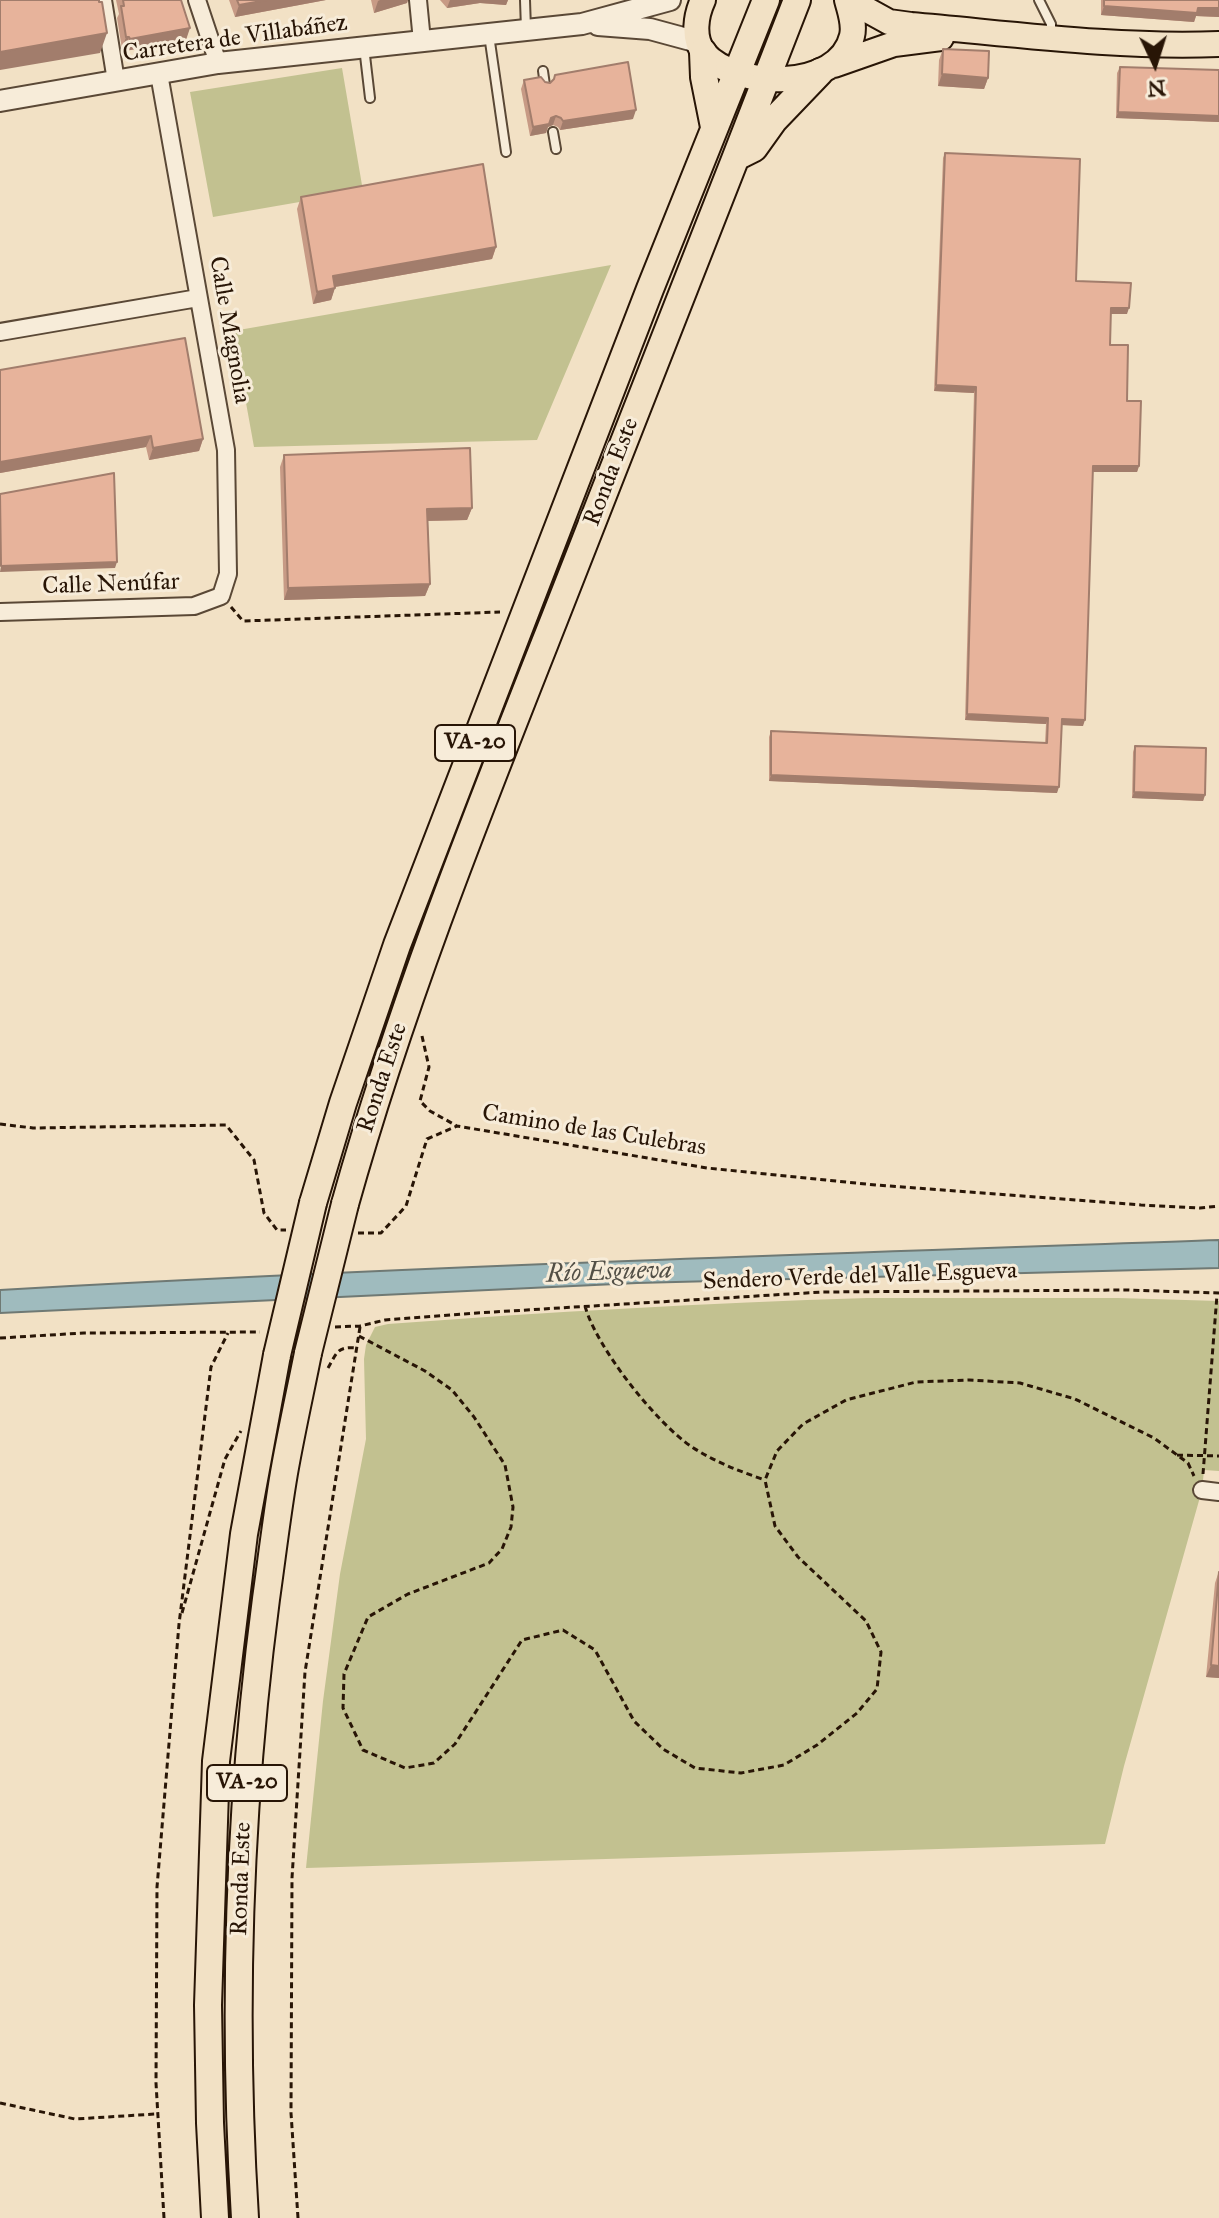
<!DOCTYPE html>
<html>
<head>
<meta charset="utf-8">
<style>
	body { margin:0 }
	#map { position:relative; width:1219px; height:2218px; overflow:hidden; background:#f2e1c5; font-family:"IM FELL Great Primer",serif }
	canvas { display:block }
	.north { position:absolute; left:1115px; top:24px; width:80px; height:80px; -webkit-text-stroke:6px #f7ecd9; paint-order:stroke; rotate:176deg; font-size:22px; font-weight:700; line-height:32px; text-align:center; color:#281506 }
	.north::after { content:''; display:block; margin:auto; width:28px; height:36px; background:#281506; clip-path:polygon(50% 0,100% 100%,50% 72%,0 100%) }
</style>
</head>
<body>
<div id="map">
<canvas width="1219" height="2218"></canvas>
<div class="north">N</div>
</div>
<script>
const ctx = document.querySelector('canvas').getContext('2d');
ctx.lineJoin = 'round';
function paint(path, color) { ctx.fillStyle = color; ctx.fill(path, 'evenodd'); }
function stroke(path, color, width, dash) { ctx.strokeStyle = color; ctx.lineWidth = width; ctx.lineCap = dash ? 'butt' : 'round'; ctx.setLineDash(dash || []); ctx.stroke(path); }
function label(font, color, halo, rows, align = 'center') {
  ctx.font = font + ' "IM FELL Great Primer",serif'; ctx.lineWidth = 6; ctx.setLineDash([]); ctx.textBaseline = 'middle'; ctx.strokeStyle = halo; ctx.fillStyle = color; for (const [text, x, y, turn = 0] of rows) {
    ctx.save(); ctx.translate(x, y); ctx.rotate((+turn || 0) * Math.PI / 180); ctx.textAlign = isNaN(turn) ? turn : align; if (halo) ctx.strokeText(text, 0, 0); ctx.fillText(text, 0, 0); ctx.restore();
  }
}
paint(new Path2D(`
	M342,68L363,191L213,217L190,92Z
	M611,265L537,440L254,447L233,331Z
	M867,1298H1118L1219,1301V1471L1204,1470L1202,1490L1124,1766L1105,1844L306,1868L323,1701L340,1574L366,1439L364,1359L366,1345L375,1327L388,1324C548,1312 707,1303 867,1298Z`), '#c2c190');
const water = new Path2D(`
	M1219,1240V1268L637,1283L0,1313V1290C406,1267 813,1254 1219,1240Z`);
paint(water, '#9fbbbe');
stroke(water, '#6f7974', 2);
const service = new Path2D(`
	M525,0L526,29
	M1039,0L1051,24V36
	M489,35L506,152
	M364,47L370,98
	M543,71L545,85
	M553,132L556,149`);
const minor = new Path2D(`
	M103,0L116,81
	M197,0L218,63
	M418,0L422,41
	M0,332L198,298
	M0,612L194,606L221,596L228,574L226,450L159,74
	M1202,1490L1219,1492`);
const tertiary = new Path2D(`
	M598,25L650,29L698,42
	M0,101L218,63L582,24L670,0`);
const primary = new Path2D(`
	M703,0C696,15 692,38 704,53C735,89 839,92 852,36C855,24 850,12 847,0
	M849,0L889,22L911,25C1014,34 1116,48 1219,44
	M834,65L894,44L941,38`);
const trunk = new Path2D(`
	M703,52L704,77L714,127
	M738,156L754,148L774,120L820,72
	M313,1203L343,1103L397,945L650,289L766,0
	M345,1204C401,1004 478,812 554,620C635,413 717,207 797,0
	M215,2218L210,2123L208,2005L216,1761L244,1534L277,1355
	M245,2218C232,2011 239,1804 266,1599C272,1557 277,1514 284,1473C291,1433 300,1393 308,1353`);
stroke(service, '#5a4836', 12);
stroke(minor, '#5a4836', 20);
stroke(tertiary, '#5a4836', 24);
stroke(primary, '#281506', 28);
stroke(trunk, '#281506', 30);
stroke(new Path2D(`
	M231,607L243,621L500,612
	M422,1036L429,1067L420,1101L430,1111L457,1126
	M0,1124L33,1128L226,1125L254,1160L264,1213L277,1230H286
	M358,1233H381L406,1206L427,1139L457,1126L707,1168L876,1185L1141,1205L1200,1208L1219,1206
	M585,1306C596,1347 656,1423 692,1447C715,1462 739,1471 765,1480
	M335,1327L360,1326L385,1320L477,1313L822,1292L1127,1290L1219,1293
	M359,1336L425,1371L452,1390L474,1417L505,1465L513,1507L511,1527L502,1549L489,1563L408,1594L368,1617L344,1674L343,1708L363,1750L405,1768L434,1763L455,1744L522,1640L563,1630L595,1650L634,1721L663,1749L695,1768L741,1773L784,1765L817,1745L857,1713L877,1689L881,1652L866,1621L798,1557L775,1526L765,1480L777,1451L803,1424L846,1400L916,1382L969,1380L1020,1383L1075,1399L1154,1438L1188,1463L1194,1476
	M0,1338L84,1333L260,1332
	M328,1368C337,1352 338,1346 357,1348
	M1177,1455L1219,1456
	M1203,1474L1217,1295
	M182,1613L225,1459L241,1431
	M0,2103L75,2119L156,2114
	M164,2218L156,2083L157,1887L179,1624L211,1367L228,1333
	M298,2218L291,2113L292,1878L305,1672L360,1327`), '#281506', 3, [6, 4]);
stroke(service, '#f7ecd9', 8);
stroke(minor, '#f7ecd9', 16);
stroke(tertiary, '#f7ecd9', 20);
stroke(primary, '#f2e1c5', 24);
stroke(trunk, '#f2e1c5', 26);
const trunkBridge = new Path2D(`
	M308,1353L345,1204
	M277,1355L313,1203`);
stroke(trunkBridge, '#281506', 30, []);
stroke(trunkBridge, '#f2e1c5', 26);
paint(new Path2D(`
	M116,0H181L186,40L125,51V49H122L117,18L119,14Z
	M229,0H326L235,17Z
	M371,0H408L407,3L374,13Z
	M440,0H508L506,5L480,3L447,8Z
	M1101,0H1219V17L1196,16L1194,22L1101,15Z
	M943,49L988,78L984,89L938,86L939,60Z
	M1120,67L1219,70V122L1116,118L1117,73Z
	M555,75L633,119L560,130L558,127L553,125L548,127L546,133L530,136L521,89L524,80L550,83L553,80Z
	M945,153L1076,281L1127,314H1111L1110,345L1127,401L1139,466L1137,472H1093L1083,726L1062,725L1057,793L769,781V737L771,731L1045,743L1046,724L965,720L974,393L934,391L943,158Z
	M301,197L496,247L492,259L335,287L331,300L313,304L297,209Z
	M0,370L203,439L199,451L149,460L146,447L0,473Z
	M284,455L472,508L467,520L428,521L430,584L425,596L284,600L280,467Z
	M1135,746L1205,795L1203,801L1132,798L1133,752Z
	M1219,1571V1678L1206,1677L1215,1583Z`), '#c79a85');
paint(new Path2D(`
	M267,0H326L235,17L239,5Z
	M380,0H408L407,3L374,13L378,1Z
	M450,0H508L506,5L480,3L447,8Z
	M1104,6L1219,8V17L1196,16L1194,22L1101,15Z
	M190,28L186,40L125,51L130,39Z
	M107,33L100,53L0,70V52Z
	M126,37H129L125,49H122Z
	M942,74L988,78L984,89L938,86Z
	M636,110L633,119L560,130L563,121Z
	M1118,112L1219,116V122L1116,118Z
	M556,116L553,125L548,127L546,133L530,136L533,127Z
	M496,247L492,259L329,288L333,276Z
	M335,288L331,300L313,304L317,292Z
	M1111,308H1129L1127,314H1109Z
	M936,385L976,387L974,393L934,391Z
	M151,436L146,447L0,473V462Z
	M203,439L199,451L149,460L153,448Z
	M1093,466H1139L1137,472H1091Z
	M472,508L467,520L423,521L427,509Z
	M117,562L115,568L0,572L1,566Z
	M430,584L425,596L284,600L288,588Z
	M967,714L1048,718L1046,724L965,720Z
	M1062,719L1085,720L1083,726L1060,725Z
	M771,775L1059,787L1057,793L769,781Z
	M1134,792L1205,795L1203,801L1132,798Z
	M1211,1665L1219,1666V1678L1206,1677Z`), '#a27d6c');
const building = new Path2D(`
	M0,0H99V2H102L107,33L0,52Z
	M123,0H181L190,28L130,39L129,37H126L121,6H124Z
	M237,0H267L239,5Z
	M1104,0H1219V8H1198L1197,13L1104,6Z
	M943,49L989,51L988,78L942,74Z
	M628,62L636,110L563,121L561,118L556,116L551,118L549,124L533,127L524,80L541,77L545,82L550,83L554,79L555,75Z
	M1120,67L1219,70V116L1118,112Z
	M945,153L1080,159L1076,281L1131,283L1129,308H1111L1110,345H1128L1127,401H1141L1139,466H1093L1085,720L1062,719L1059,787L771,775V731L1047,743L1048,718L967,714L976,387L936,385Z
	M483,164L496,247L333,276L335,288L317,292L301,197Z
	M185,338L203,439L153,448L151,436L0,462V370Z
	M470,448L472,508L427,509L430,584L288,588L284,455Z
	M114,473L117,562L1,566L0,494Z
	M1135,746L1206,748L1205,795L1134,792Z
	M1219,1572V1666L1211,1665Z`);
paint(building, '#e7b39b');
stroke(building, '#a27d6c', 2);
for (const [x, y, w] of [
	[475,743,80],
	[247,1783,80]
]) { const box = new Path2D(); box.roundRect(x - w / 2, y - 18, w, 36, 6); ctx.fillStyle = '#f7ecd9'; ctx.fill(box); stroke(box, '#281506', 2); }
label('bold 22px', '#281506', null, [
	["VA-20",475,743],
	["VA-20",247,1783]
]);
label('24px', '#281506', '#f7ecd9', [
	["Carretera de Villabáñez",235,39,-8],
	["Calle Magnolia",229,330,80],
	["Ronda Este",612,472,-69],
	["Calle Nenúfar",111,585,-2],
	["Ronda Este",383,1078,-72],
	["Camino de las Culebras",594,1131,9],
	["Sendero Verde del Valle Esgueva",860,1277,-2],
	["Ronda Este",242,1879,-88]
]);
label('italic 26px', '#524f46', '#f7ecd9', [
	["Río Esgueva",609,1273,-2]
]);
</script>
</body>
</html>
